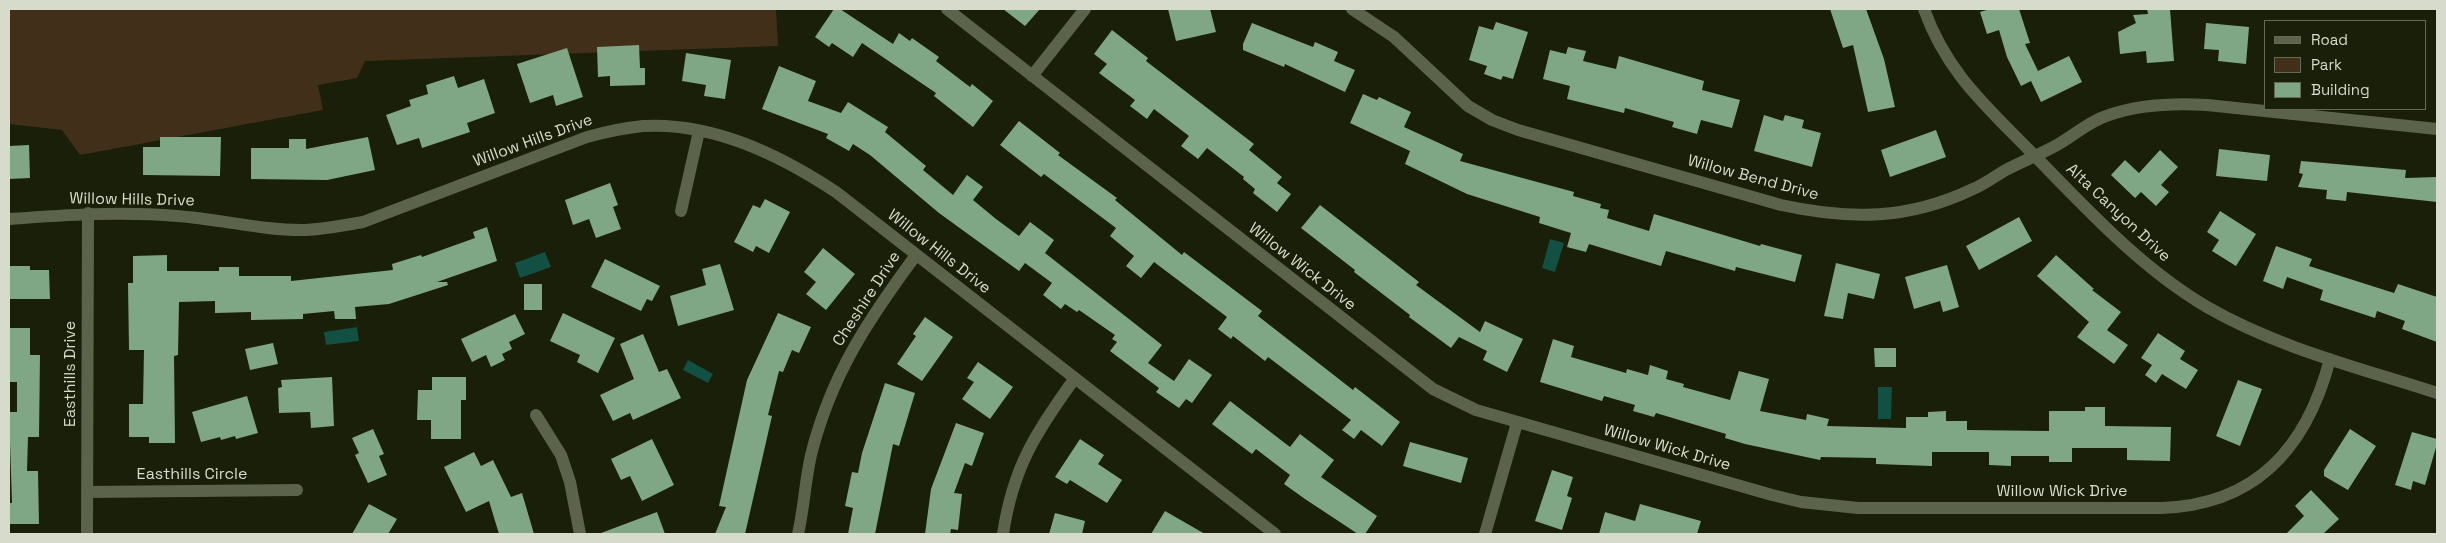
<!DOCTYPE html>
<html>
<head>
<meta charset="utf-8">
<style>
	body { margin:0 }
	#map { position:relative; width:2446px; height:543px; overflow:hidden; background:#191f08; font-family:"Space Grotesk",sans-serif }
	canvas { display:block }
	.frame { position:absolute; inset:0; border:10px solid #d6dbcc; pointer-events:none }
	.legend { position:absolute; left:2264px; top:20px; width:162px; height:90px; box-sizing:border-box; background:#191f08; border:1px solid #656a56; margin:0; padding:6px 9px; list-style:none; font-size:15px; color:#d6dbcc }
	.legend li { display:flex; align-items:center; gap:10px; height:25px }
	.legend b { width:25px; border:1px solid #656a56 }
</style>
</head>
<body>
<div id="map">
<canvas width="2446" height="543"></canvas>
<div class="frame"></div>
<ul class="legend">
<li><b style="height:6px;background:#5b634a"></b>Road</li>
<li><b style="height:14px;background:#422f19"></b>Park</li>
<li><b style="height:14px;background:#80a785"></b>Building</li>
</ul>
</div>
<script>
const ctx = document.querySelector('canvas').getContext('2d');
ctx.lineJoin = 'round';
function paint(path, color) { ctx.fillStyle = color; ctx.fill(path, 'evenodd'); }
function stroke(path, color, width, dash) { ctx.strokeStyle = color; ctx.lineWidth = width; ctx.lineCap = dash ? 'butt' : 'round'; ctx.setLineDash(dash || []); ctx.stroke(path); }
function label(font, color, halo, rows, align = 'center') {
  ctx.font = font + ' "Space Grotesk",sans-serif'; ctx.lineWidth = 5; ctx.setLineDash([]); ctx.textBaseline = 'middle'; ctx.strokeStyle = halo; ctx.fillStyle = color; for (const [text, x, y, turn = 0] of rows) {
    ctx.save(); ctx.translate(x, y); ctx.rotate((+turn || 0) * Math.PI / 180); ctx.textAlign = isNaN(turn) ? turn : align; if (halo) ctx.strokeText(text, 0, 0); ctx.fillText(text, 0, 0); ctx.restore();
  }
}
paint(new Path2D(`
	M9,9H776L778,46L365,61L357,78L318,85L323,110L80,155L62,130L9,124Z`), '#422f19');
paint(new Path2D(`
	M1550,239L1564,243L1555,272L1542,268Z
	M545,252L551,267L520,278L515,263Z
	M357,327L359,341L326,345L324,332Z
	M688,360L713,374L708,383L683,370Z
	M1878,387H1892L1891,419H1878Z`), '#115042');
paint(new Path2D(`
	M834,9H840L893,44L899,33L910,41L912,38L939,57L936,61L970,87L972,84L993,101L973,127L934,96L936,93L862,43L853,57L832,43L829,47L815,37Z
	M1003,9H1040L1025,26Z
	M1168,9H1210L1216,32L1176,41Z
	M1830,9H1866L1884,59L1895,107L1868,112L1853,45L1843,48Z
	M1990,9H2019L2030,43L2025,44L2038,71L2069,56L2082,82L2041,102L2031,81L2021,86L2007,57L1999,30L1987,34L1980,12Z
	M2147,9H2170L2174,61L2147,63L2146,51L2120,54L2118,32L2136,23L2133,15L2148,14Z
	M1496,22L1528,32L1513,79L1503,76L1501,80L1484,74L1487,66L1469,60L1479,26L1493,30Z
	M1252,23L1313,47L1315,42L1338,52L1334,61L1355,70L1345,92L1285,64L1284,67L1243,50V44Z
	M2206,23L2249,27L2246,64L2218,61L2219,50L2204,49Z
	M1112,30L1148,58L1146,61L1254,144L1249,150L1282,177L1277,183L1291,194L1277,212L1253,193L1255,189L1243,179L1244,177L1207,148L1198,159L1181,146L1189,136L1154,109L1147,119L1130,106L1135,100L1099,73L1107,64L1094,54Z
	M639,45L640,68H645V85L610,86V76L598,77L597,47Z
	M1568,47L1586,51L1583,61L1616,69L1619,56L1704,81L1702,90L1740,100L1732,128L1701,120L1697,134L1672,127L1674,122L1625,108L1624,113L1567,99L1570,86L1543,79L1550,50L1566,54Z
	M567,48L583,97L556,106L553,95L530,103L517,64Z
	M686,53L731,60L725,99L704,96L706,85L682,81Z
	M779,66L816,81L808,101L841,113L848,102L888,127L885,132L926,166L923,170L953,195L967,175L983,187L973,200L996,219L1019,236L1030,222L1054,240L1045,253L1162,345L1148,363L1174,381L1189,359L1212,375L1192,403L1186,399L1179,408L1156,392L1159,388L1110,351L1117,342L1112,339L1115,335L1079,310L1077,312L1065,304L1061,309L1043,295L1052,283L1025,263L1019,271L939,213L870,155L853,144L849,151L826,138L828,134L762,109Z
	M454,76L458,88L484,79L495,113L467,123L470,132L422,148L419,138L397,145L386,115L411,106L409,100L428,94L426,85Z
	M1363,94L1377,100L1379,97L1411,112L1404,127L1463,154L1460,161L1574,192L1573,196L1601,204L1600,208L1609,210L1607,218L1649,231L1654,214L1760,246L1761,244L1802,255L1795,282L1736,267L1735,271L1666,251L1661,266L1589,244L1586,252L1567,247L1571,233L1539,223L1540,217L1467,194L1405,164L1410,151L1350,123Z
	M1764,115L1783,121L1785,115L1804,120L1802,128L1821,133L1812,167L1754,151Z
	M1019,121L1060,153L1058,155L1117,198L1115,200L1182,255L1184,252L1262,311L1258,316L1353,390L1355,387L1400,422L1382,446L1361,430L1354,439L1342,430L1351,420L1268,357L1265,361L1233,336L1231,339L1218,329L1227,317L1154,262L1141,278L1126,266L1134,256L1110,236L1116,228L1044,174L1041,177L1000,145Z
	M1936,130L1946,157L1890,177L1881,150Z
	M160,137H221L220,176L143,175V147H160Z
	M368,137L375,170L327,180L251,179V148H289V139H306V149Z
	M29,145L30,178L9,179V146Z
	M2219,149L2270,155L2267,181L2216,176Z
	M2160,150L2178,167L2161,185L2169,192L2156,206L2141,192L2135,198L2111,175L2125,160L2139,173Z
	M2301,161L2406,170L2405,178L2437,177V202L2347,192L2346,201L2326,199L2327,190L2298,187L2303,174L2299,173Z
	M610,183L618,205L613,207L621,229L596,238L589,219L573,225L565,200Z
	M765,199L790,212L769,253L756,246L753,252L734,242L753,205L760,208Z
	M1320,205L1419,282L1416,285L1480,332L1485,321L1523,339L1507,372L1483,360L1487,351L1459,337L1451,348L1409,317L1410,315L1354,272L1355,270L1301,228Z
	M2220,211L2256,234L2236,266L2212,251L2219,240L2207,232Z
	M2019,217L2032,241L1979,270L1966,246Z
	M487,227L497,261L437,282H447L448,285L389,304L355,307L356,319H335L334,311L303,314V319L251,320V312L215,313V301L179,302L178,355L174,356L175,443H149V437H129V404H143L144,350H129L128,283H133V256L167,255V271H219V267H239V276H291V281L393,270L392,264L421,255L422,257L475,238L473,232Z
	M2276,246L2312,259L2309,266L2394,293L2398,284L2437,297V342L2402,329L2405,321L2377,311L2375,318L2320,300L2323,290L2287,277L2283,289L2263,281Z
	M823,248L855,274L826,310L806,294L816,282L804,272Z
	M2056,255L2094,289L2092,290L2121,312L2107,330L2128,345L2114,364L2077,337L2089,322L2037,276Z
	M605,259L660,286L652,301L647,299L641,311L591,287Z
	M1836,263L1880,274L1874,299L1848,293L1843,319L1824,316Z
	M720,264L734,310L678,326L670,296L706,285L702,269Z
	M1947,265L1959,307L1943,312L1940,301L1914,309L1905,277Z
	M9,266H30V270H49L50,299H9Z
	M524,284H542V310H524Z
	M563,313L615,338L598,373L577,362L580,355L550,341Z
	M778,313L811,327L799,353L792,350L783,372L779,371L768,415L772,416L745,534H715L726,507L719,506L747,380Z
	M515,314L525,334L509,342L512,349L502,354L505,360L491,367L486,355L472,362L461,339Z
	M925,317L953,337L922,381L897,364L916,336L913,334Z
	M9,328H30V355H40L39,437H28L27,471H38L39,524H9V503H12L9,412H17V382H9Z
	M2158,333L2185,351L2180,359L2198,370L2186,389L2162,374L2156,383L2145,375L2152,365L2141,358Z
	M643,334L659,372L667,369L681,398L633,420L630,413L613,421L600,395L634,379L620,344Z
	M1553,339L1574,346L1571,357L1626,373L1627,369L1648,375L1650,365L1668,371L1666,379L1684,384L1683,387L1730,400L1739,371L1769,379L1760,411L1806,420L1807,414L1829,419L1827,426L1906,428V417H1928V412L1946,411V421H1967V430L2049,431V411H2085V407H2105V426L2171,427L2170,461L2127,460V448H2072V462H2049V456H2011V466L1989,465V452H1932V466L1876,464V458L1821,457L1820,460L1745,444L1725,438L1726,434L1656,413L1654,417L1633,411L1635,405L1604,396L1602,401L1540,382Z
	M273,343L278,364L250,370L245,349Z
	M1874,348H1896V367H1875Z
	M978,362L1013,387L990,419L962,399L974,382L967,378Z
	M332,377L334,426L311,428L310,412L279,413L278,388L282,387L281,380Z
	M432,377H466V400H461V439H431V420H417L418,390H432Z
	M2238,380L2262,389L2240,446L2216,436Z
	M885,383L915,393L899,446L893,444L875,534H848L853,508L845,506L852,472L858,473L862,453Z
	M247,396L258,433L236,439L235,436L221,440L220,437L201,442L192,412Z
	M1230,401L1290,447L1300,434L1334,460L1321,477L1377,516L1365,534H1358L1305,499L1284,484L1290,475L1256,449L1252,454L1212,424Z
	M956,423L984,433L972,466L965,463L954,493L962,494L958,530L951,529L950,534H925L931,489Z
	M373,429L384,454L379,456L387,475L368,483L355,455L359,453L352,438Z
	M2350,429L2376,446L2348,490L2324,476V470Z
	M2412,432L2437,439V444L2425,485L2413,481L2411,490L2395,485Z
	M652,439L674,485L642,501L630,476L621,480L611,459Z
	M1080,439L1104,455L1098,464L1122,480L1107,503L1070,480L1067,484L1055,477Z
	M1410,442L1468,458L1461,483L1403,466Z
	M474,452L481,466L493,460L511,497L522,493L534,534H499L489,501L466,512L444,467Z
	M1552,470L1573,477L1567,496L1572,498L1562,530L1535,521Z
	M2311,490L2339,519L2323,534H2286L2304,516L2295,506Z
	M369,504L397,519L388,534H352Z
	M1640,504L1701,521L1697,534H1599L1605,512L1635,521Z
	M1165,511L1205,534H1151Z
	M657,512L665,534H601V533Z
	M1055,513L1085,521L1082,534H1049Z`), '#80a785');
stroke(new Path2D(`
	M947,9L1433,389L1476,410L1772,495L1801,502L1858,508H2161C2257,505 2307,447 2330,359
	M1352,9L1394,37L1468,106L1492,120L1518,130L1781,205C1851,220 1908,220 1973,189C1985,184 1995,176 2006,170C2023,161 2041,154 2057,145C2075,135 2089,121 2109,115C2141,104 2174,103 2207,105L2437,129
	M1924,9C1946,71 1984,104 2029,150C2084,206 2139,267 2207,307C2278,348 2360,368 2437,393
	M1032,76L1085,9
	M681,211L699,131
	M9,219C65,215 121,211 177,216C220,219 263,231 306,230C326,229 344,225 363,222L587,137C605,132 624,128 643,126C713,122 780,155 836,192L1275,534
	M536,415L561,455L570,482L580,534
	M87,492L297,490
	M87,534L88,213
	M798,534C804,508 805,481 811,455C831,375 868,320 916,255
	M1003,534C1013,467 1036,432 1075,378
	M1485,534L1517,423`), '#5b634a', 12);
label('16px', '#d6dbcc', '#191f08', [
	["Willow Hills Drive",533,141,-20],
	["Willow Bend Drive",1753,178,15],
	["Willow Hills Drive",132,200,1],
	["Alta Canyon Drive",2118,213,43],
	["Willow Hills Drive",939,252,38],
	["Willow Wick Drive",1302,267,38],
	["Cheshire Drive",867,299,-57],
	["Easthills Drive",71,374,-90],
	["Willow Wick Drive",1667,448,16],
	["Easthills Circle",192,475],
	["Willow Wick Drive",2062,492]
]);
</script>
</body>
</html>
